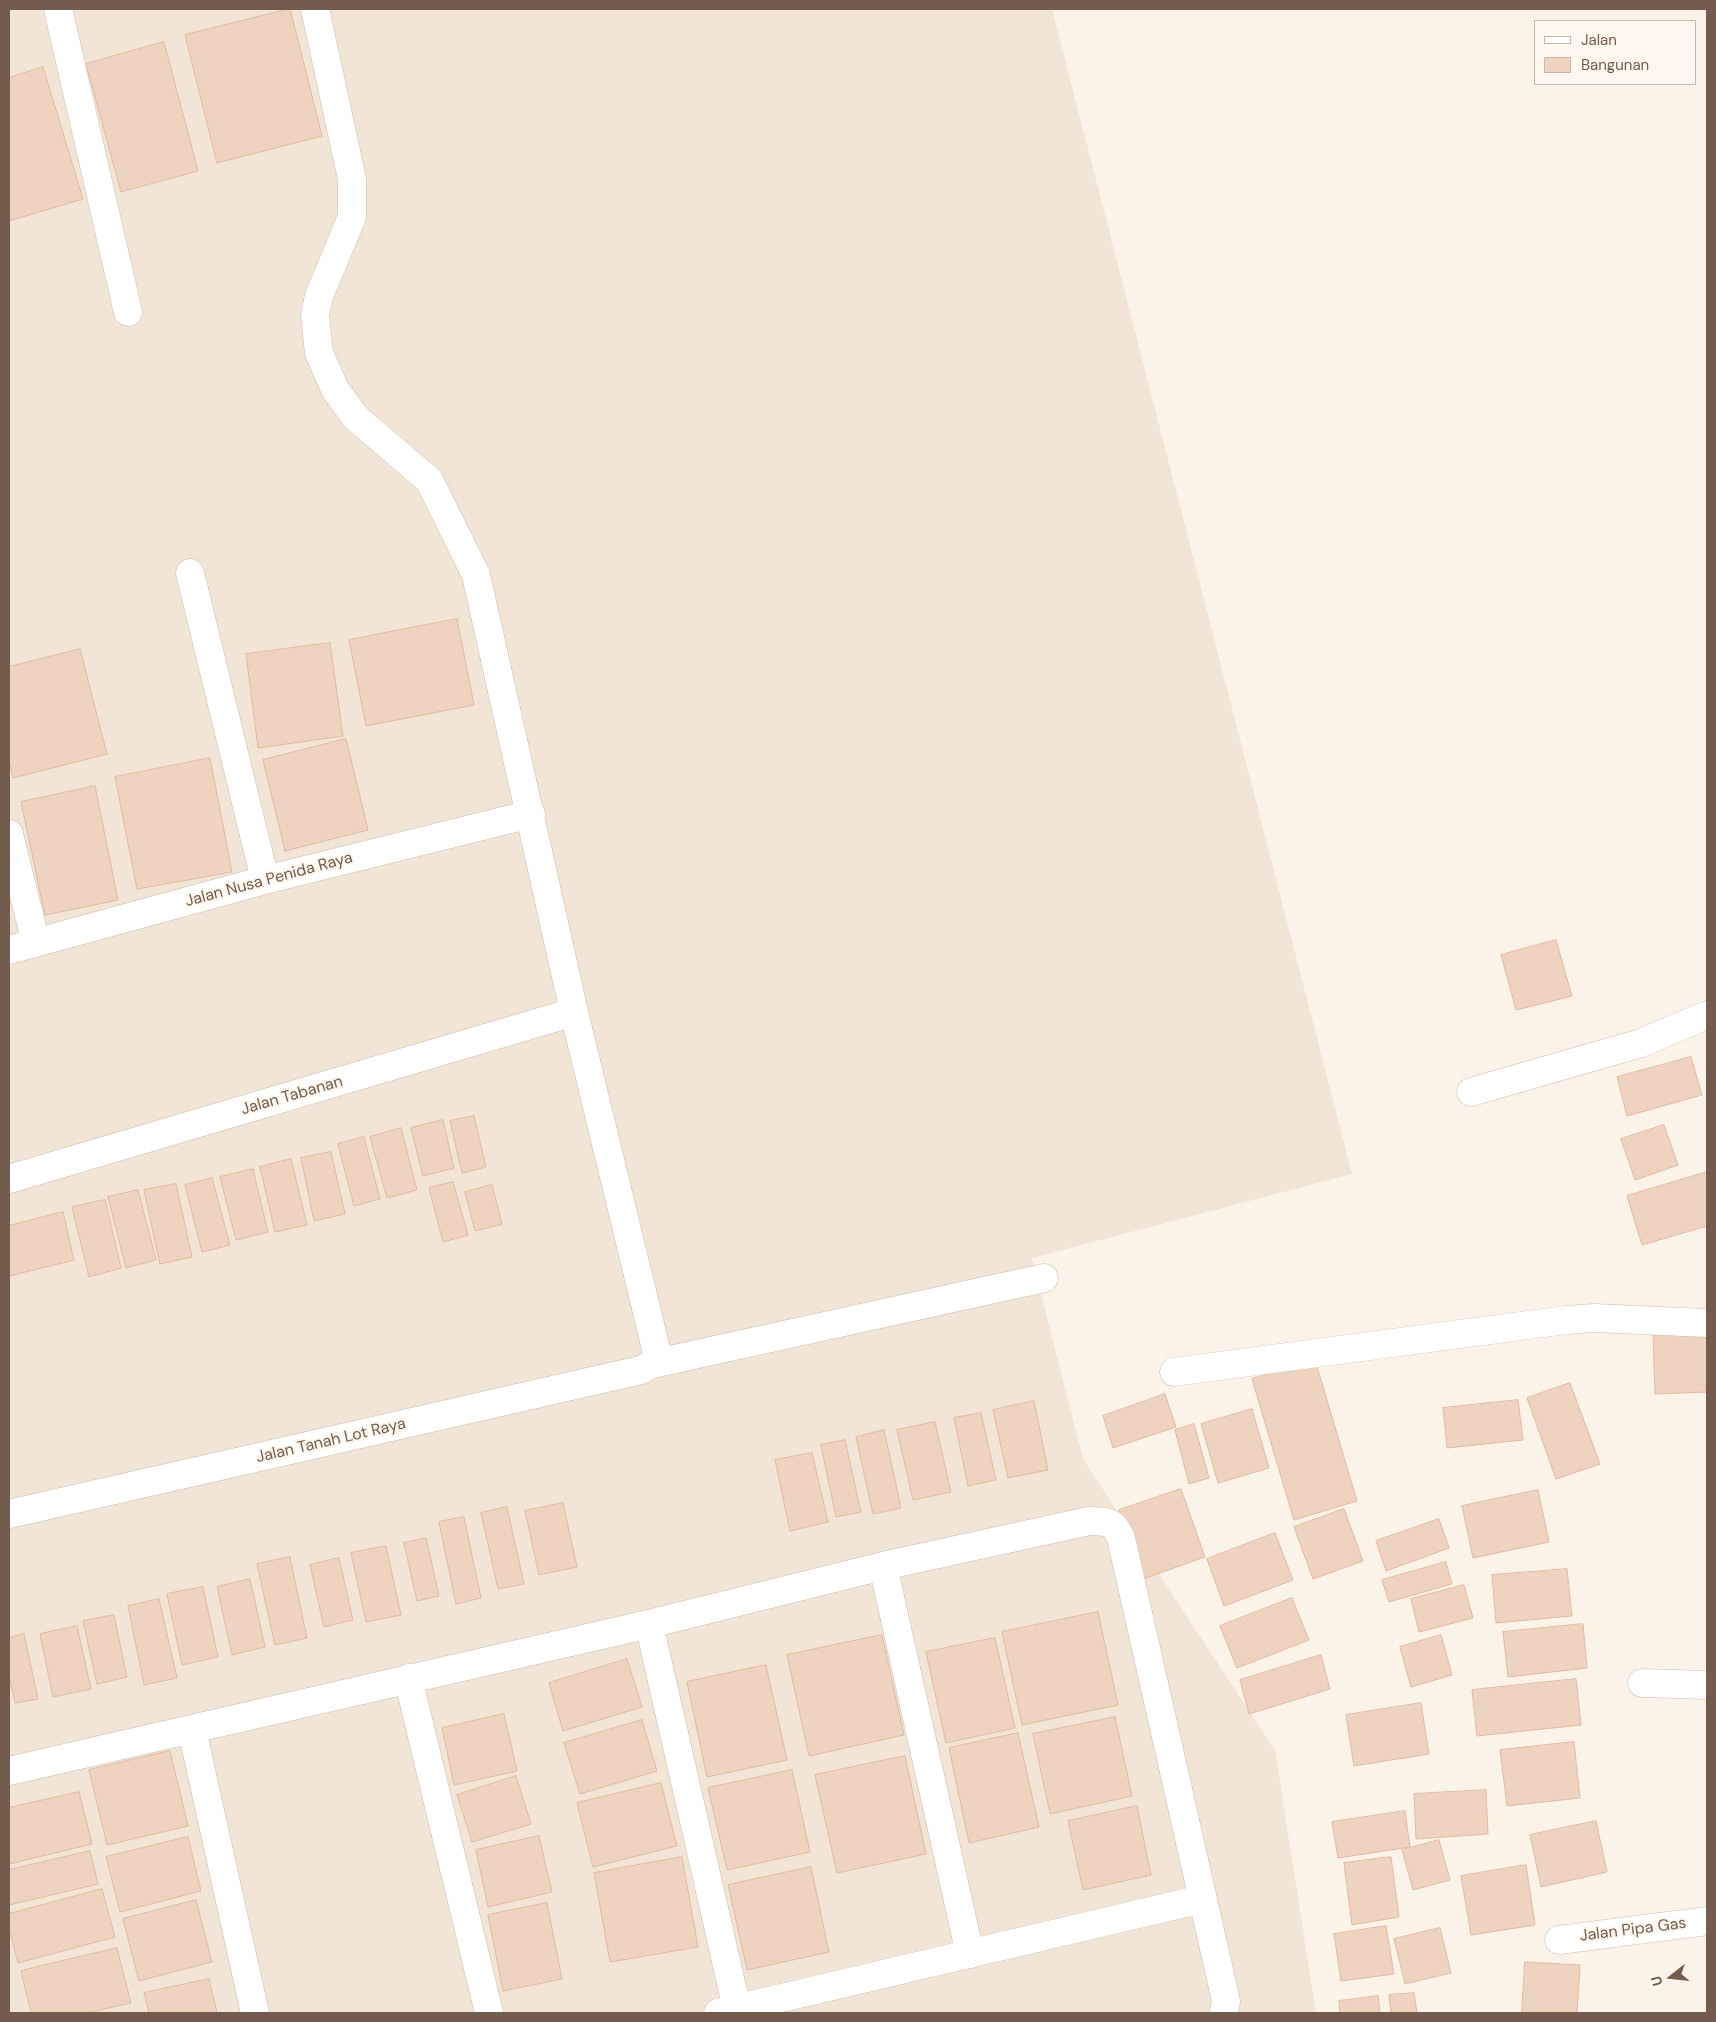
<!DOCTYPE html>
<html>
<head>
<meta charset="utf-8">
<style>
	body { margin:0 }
	#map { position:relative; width:1716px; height:2022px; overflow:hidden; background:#fbf3e7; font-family:"DM Sans",sans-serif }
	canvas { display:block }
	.frame { position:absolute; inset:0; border:10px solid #735b4d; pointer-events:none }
	.legend { position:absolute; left:1534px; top:20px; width:162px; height:65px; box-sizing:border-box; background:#fef7ed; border:1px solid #c6b9ad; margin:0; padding:6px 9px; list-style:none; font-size:15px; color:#735b4d }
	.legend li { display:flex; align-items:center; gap:10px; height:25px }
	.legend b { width:25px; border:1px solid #c6b9ad }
	.north { position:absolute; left:1646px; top:1952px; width:50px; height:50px; -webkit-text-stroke:4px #fef7ed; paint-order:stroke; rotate:254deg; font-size:14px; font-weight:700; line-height:20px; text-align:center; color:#735b4d }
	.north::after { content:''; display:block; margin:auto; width:18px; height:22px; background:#735b4d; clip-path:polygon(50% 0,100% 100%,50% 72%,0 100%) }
</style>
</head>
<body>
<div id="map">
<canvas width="1716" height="2022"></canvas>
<div class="frame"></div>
<ul class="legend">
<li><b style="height:6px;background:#fff"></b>Jalan</li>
<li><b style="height:14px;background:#eed3c0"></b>Bangunan</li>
</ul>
<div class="north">U</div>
</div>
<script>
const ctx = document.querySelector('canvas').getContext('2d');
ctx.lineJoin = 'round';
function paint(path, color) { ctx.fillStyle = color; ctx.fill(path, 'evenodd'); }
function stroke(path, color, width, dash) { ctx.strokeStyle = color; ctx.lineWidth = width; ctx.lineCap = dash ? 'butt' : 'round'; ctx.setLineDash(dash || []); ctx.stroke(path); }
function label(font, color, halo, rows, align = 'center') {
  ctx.font = font + ' "DM Sans",sans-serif'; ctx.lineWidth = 4.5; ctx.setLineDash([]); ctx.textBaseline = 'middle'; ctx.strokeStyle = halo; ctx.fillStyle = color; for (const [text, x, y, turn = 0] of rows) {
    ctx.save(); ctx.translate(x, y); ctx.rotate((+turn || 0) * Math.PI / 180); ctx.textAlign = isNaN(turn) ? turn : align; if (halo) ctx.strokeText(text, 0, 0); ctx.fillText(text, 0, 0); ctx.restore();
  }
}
paint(new Path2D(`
	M9,9H1052L1352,1174L1032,1258L1083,1459L1275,1750L1316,2013H9Z`), '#f2e5d6');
const building = new Path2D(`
	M290,9L322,136L217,163L185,35Z
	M164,42L198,171L121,192L86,64Z
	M43,67L83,199L9,221V78Z
	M457,619L474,705L366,726L349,640Z
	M330,643L343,736L258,748L246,654Z
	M80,649L107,754L13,778L9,761V667Z
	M346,739L368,830L285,851L263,760Z
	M210,758L232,872L137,889L115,777Z
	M95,786L118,900L45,915L21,802Z
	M1556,940L1572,996L1516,1010L1501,955Z
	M1691,1057L1702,1095L1627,1116L1617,1077Z
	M474,1116L486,1167L462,1173L450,1121Z
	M443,1120L454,1168L423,1176L411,1128Z
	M1664,1125L1678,1165L1635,1180L1621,1139Z
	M401,1128L417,1190L387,1198L370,1137Z
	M364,1137L380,1199L354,1206L338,1144Z
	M331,1152L345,1214L314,1221L301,1158Z
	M291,1159L307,1225L275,1232L260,1167Z
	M253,1169L268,1232L236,1240L220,1177Z
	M1707,1172V1226L1642,1245L1627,1196Z
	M212,1178L230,1245L202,1252L185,1185Z
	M453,1182L468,1235L443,1242L429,1188Z
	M176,1184L192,1257L160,1264L144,1190Z
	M492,1185L502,1224L475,1231L465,1192Z
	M138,1190L156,1260L126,1268L108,1197Z
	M105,1200L121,1268L89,1277L72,1207Z
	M63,1212L74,1260L9,1276V1226Z
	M1707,1333V1392L1655,1394L1653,1335Z
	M1315,1360L1357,1501L1294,1520L1252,1379Z
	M1570,1383L1600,1464L1556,1479L1527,1398Z
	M1165,1394L1176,1427L1113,1448L1103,1416Z
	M1518,1400L1523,1440L1447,1448L1443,1408Z
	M1034,1401L1048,1470L1008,1478L993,1410Z
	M1252,1409L1269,1468L1218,1483L1201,1424Z
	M981,1413L996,1480L968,1486L954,1418Z
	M935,1422L951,1492L913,1500L897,1430Z
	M1194,1424L1209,1478L1189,1484L1175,1430Z
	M884,1430L901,1508L873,1514L856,1437Z
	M845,1440L861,1512L836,1517L821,1445Z
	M812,1453L828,1522L790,1531L775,1460Z
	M1181,1489L1205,1557L1143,1579L1119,1510Z
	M1538,1490L1549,1542L1473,1558L1462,1506Z
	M563,1503L577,1567L539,1575L525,1511Z
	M507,1507L524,1584L498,1589L481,1513Z
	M1344,1509L1363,1561L1313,1579L1294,1527Z
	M464,1517L481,1598L456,1604L439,1522Z
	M1439,1519L1449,1548L1386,1571L1376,1541Z
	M1275,1533L1293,1580L1224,1606L1207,1559Z
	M426,1538L439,1596L417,1601L404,1543Z
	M386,1546L401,1615L366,1622L351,1553Z
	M290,1557L307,1638L275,1645L257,1564Z
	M339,1558L353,1620L324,1627L310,1565Z
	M1446,1562L1452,1584L1389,1602L1382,1580Z
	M1567,1569L1572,1616L1496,1623L1492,1575Z
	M250,1579L265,1647L232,1655L217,1587Z
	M1464,1585L1473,1618L1419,1632L1411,1599Z
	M203,1587L218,1657L182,1665L167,1594Z
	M1292,1598L1309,1640L1237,1668L1220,1626Z
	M159,1599L177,1678L144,1685L128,1606Z
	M1098,1612L1118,1705L1022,1725L1002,1632Z
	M114,1615L127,1677L97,1684L83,1621Z
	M1583,1624L1587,1668L1508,1677L1503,1632Z
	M77,1626L91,1689L53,1697L40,1634Z
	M24,1634L38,1699L15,1703L9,1676V1638Z
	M882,1635L904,1735L809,1756L787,1655Z
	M1441,1635L1452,1675L1411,1687L1400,1647Z
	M995,1638L1015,1728L946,1743L926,1652Z
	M1321,1655L1330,1689L1249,1714L1240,1680Z
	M627,1659L642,1707L563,1731L549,1683Z
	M766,1665L787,1760L707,1777L687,1682Z
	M1576,1679L1581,1725L1477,1736L1472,1690Z
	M1421,1703L1429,1754L1354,1766L1346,1715Z
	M504,1714L517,1771L454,1785L442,1728Z
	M1115,1717L1132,1796L1050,1814L1033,1734Z
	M642,1720L657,1771L580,1794L564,1743Z
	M1018,1733L1039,1827L969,1843L949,1748Z
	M1574,1742L1580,1798L1507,1806L1500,1750Z
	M170,1751L188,1826L107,1845L89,1770Z
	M905,1756L926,1854L837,1873L815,1775Z
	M792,1770L810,1852L727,1870L708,1788Z
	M516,1776L531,1824L472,1842L457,1795Z
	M661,1783L677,1846L593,1867L577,1803Z
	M1486,1790L1488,1834L1416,1839L1414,1794Z
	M79,1792L92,1844L9,1864V1808Z
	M1137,1806L1151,1875L1083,1890L1068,1821Z
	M1405,1811L1410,1847L1338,1858L1332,1822Z
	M1596,1821L1607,1872L1541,1887L1530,1835Z
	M539,1836L552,1892L488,1907L476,1850Z
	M188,1837L201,1891L120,1912L106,1857Z
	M1439,1840L1450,1880L1413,1890L1402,1850Z
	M90,1851L98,1884L9,1905V1870Z
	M682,1857L698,1947L610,1962L594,1873Z
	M1391,1857L1399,1917L1352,1925L1344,1863Z
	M1526,1865L1535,1925L1471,1935L1461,1876Z
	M811,1867L829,1952L747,1970L728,1885Z
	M102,1889L115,1937L18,1963L9,1928V1914Z
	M196,1900L212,1962L139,1981L123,1919Z
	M547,1903L562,1979L503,1991L488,1915Z
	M1386,1926L1394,1974L1341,1981L1334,1934Z
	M1440,1928L1451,1973L1405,1984L1394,1939Z
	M117,1948L131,2003L86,2013H31L21,1971Z
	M1525,1962L1580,1965L1577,2013H1522Z
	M209,1979L217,2013H149L144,1993Z
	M1414,1993L1417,2013H1391L1389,1995Z
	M1378,1996L1380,2013H1340L1339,2001Z`);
paint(building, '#eed3c0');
stroke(building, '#e0baa2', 1);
const minor = new Path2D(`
	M58,9L128,312
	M315,9L352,179V217L319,296L315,315L319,353L335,389L355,417L429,480L476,575L574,1012L657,1353L652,1364
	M190,573L265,880
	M9,834L36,943
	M9,950L265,880L531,814
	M1471,1092L1641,1043L1707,1015
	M9,1179L574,1012
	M1174,1372L1566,1320L1594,1318L1707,1323
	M9,1514L641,1370L652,1364L1044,1278
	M883,1566L970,1954
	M649,1624L737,2009
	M408,1678L489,2013
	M1642,1683L1707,1685
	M192,1730L255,2013
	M9,1771L649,1624L883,1566L1089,1521C1108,1522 1113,1520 1121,1538L1226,2001L1224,2013
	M1559,1940L1707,1921
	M718,2013L1202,1899`);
stroke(minor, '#ccbbae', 29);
stroke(minor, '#fff', 28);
label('16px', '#735b4d', '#fef7ed', [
	["Jalan Nusa Penida Raya",269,880,-15],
	["Jalan Tabanan",292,1096,-16],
	["Jalan Tanah Lot Raya",331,1441,-13],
	["Jalan Pipa Gas",1633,1930,-7]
]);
</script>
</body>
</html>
